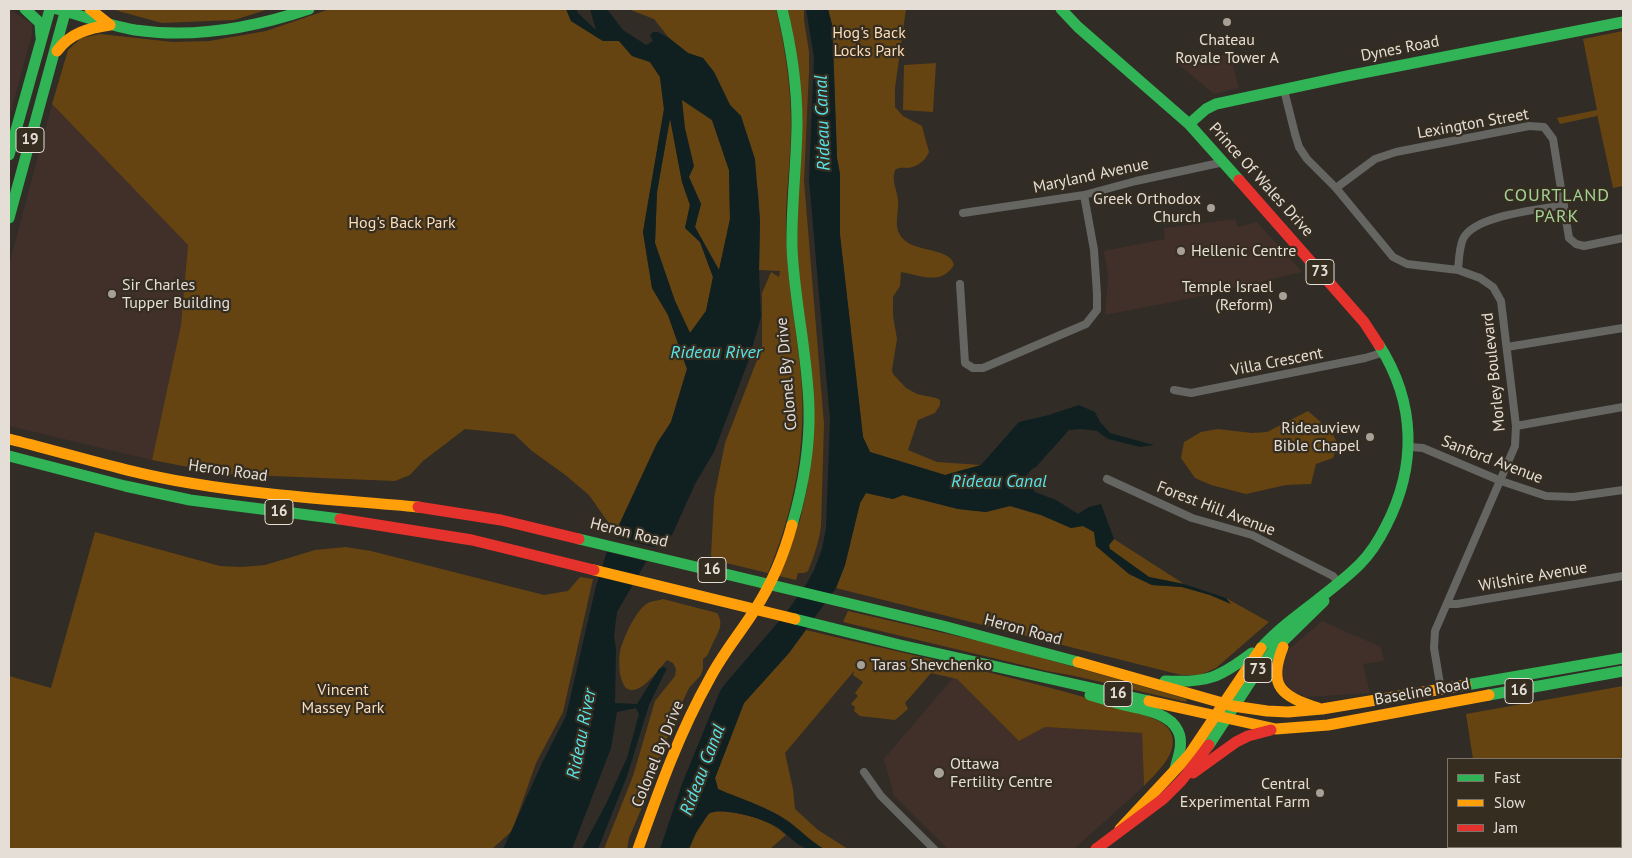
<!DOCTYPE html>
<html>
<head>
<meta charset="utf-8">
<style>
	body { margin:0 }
	#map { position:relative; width:1632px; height:858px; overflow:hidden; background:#312c26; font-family:"PT Sans",sans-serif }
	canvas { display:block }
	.frame { position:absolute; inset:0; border:10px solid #e5ded7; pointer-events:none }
	.legend { position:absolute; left:1447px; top:758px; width:175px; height:90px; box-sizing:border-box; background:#362d21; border:1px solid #7c746a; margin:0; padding:6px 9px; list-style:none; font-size:15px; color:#e5ded7 }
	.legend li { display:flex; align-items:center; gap:10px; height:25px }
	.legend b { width:25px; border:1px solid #7c746a }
</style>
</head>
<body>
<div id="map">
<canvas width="1632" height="858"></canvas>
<div class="frame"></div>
<ul class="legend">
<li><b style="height:6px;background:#30b455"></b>Fast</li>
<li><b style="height:6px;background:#ff9f0a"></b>Slow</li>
<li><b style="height:6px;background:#e5322d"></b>Jam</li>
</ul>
</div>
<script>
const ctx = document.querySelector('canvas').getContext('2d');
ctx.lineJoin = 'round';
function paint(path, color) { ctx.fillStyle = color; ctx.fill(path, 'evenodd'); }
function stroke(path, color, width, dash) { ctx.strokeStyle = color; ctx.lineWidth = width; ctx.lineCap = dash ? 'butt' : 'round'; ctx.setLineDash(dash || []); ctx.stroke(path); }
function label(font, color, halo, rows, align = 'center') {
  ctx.font = font + ' "PT Sans",sans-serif'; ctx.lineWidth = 4.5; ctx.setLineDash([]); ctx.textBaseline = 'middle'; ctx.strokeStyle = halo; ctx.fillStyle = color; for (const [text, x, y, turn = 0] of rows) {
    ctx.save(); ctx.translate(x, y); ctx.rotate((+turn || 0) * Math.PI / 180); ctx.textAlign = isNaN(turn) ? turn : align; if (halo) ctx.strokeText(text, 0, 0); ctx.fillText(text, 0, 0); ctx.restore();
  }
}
paint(new Path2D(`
	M9,9L32,24V34L9,118Z
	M1230,54L1239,88L1214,94L1178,64Z
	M52,104L188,245L181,325L152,460L9,426V265Z
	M1235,219L1238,227L1257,222L1302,272L1197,297L1105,315L1108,275L1104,251L1165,239L1164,228Z
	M1322,621L1381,647L1384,661L1363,664L1370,693L1306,697L1292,691L1286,685L1281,674L1282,663L1288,650Z
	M953,678L957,679L1019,740L1045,727L1142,733L1144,786L1074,849H948L894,796L885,763L883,760Z`), '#41302a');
paint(new Path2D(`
	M111,9H269L234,20L162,23Z
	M330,9H566L571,21L603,41H619L632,56L650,62L660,77L664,109L643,232L652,288L668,315L687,369L671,422L654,450L616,531L610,525L589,495L564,474L532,451L514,434L465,429L423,461L410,475L395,481L224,474L152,460L181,325L188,245L52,104L68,50L81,38L100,34L173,42L209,41L266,31Z
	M628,9H776C785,47 791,86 791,125C791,161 785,198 786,234C787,283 797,330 801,377C807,445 794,511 768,573L722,562L711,556L714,498L725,443L762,347V293L771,272L779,277L780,271L759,270L760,221L758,191L741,116L730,105L714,72L703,58L688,53L669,38L654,19Z
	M786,9H804V20L809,52V71L804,181L824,424L821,526C819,542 814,556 808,571L804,573H798L796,580L779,576L800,520L807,489L814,417L812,380L802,310L796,238L797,198Z
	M828,9H906L895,88V107L903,116L922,126L929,152C925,161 918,167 907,168C902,168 900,167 895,170C891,181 897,189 898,200C899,210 895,221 898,231C906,255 950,245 954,265C941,286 920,275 901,272L900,286L893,297V316L897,339L892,370L893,374L906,388L917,394L936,398L940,400V405L935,413L918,420L908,450L937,462L981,465L945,475L870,452L863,437L840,235V174L837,158L833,38Z
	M1623,31V186L1613,188L1597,114V116L1560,124L1557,118L1597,110L1583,39Z
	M936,63L933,112L903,110L904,65Z
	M681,99L712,120L729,170L730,219L719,270L695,227L701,204L689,177Z
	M670,117L682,182L690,205L685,228L700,242L713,277L706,311L690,333L675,301L655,243L657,192Z
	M1308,411L1331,431L1338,444L1333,458L1316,464L1311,484L1286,485L1246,494L1211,485L1195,478L1181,458L1184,442L1201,432L1218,429L1252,433L1267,432Z
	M866,493L893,499L903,495L958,509L986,512L1010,506L1041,515L1071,528L1083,526L1094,532L1096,546L1129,574L1152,585L1182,587L1210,595L1230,603L1226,598L1269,622L1216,668L1200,675H1181L836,588L845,565L860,503Z
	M95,532L220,566L242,567L265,565L315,550L346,547L371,551L544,595L568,591L580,577L593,579L563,712L536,763L512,831L492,849H9V676L51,688Z
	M1114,539L1184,584L1149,577L1110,549L1109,545Z
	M663,599L717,613C725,625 717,634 712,645C709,651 709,655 703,659V669L701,675L689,688L673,722L645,800L629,838L627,849H604L633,776L655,701L675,676L676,669L673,663L667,660C659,669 645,689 633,690C619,692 618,662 620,652C622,640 635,613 645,605C649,601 657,601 663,599Z
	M848,611L1000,646L1187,699L1186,702L1075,676L1047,671L843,622Z
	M806,630C904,654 1003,673 1101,702C1116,706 1160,717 1168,728C1184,749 1157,772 1144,786L1142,733L1045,727L1019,741L957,679L931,673L905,703L908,709L895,720L860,716L854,711L855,707L851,704L858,696L855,693L863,682L853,675L854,671L785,753L793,789L795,809L818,830L848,849C841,849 832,851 825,849C811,846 799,829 788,821C767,806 741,800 718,789L715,778L744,703L789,653Z
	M1623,686V849H1489L1488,847H1621V759H1473L1466,714Z
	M714,811C738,811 768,818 786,835L770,849H689C693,837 701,817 714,811Z`), '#654411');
paint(new Path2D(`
	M566,9H578L577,12L596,30L590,9H607L623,30L646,45L653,41L650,35L653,32H658L669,38L688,53L703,58L714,72L730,105L741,116L755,159L760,221L759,270L761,317L748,362L714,452L695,484L672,535L657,543L617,612L614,636L616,649L615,703L637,704L659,669L663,667L667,668L649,705L627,776L598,849H582L606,804L627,758L639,714L636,708L617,712L611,748L572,849H502L504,847L543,761L566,716L596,586L607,551L657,443L671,422L687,369L668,315L652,288L643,232L664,109L660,77L650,62L632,56L619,41H603L571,21ZM682,100L712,120L729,170L730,219L719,270L695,227L701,204L689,177L694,166L685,128ZM670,119L682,182L690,205L685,228L700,242L713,277L706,311L690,333L675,301L655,243L657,192Z
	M806,9H828L832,24L837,158L840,174V235L863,437L870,452L945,475L981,465L1019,422L1049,415L1079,405L1095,412L1100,422L1110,433L1154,445L1140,447L1108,439L1097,431L1081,429L1069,430L1036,467L1032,469L1025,477L1035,492L1056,500L1078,514L1089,507L1101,504L1114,539L1109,545L1110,549L1149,577L1184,584L1226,598L1231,604L1210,595L1182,587L1152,585L1129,574L1096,546L1094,532L1083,526L1071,528L1041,515L1010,506L986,512L958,509L903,495L893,499L866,493L860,503L845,565L836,588L789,653L744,703L715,778L718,789C741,799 765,806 786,820C800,829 810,841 824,849C819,849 813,850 808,849C797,846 789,836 780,829C767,819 725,807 709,813L696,833L689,849H660L682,784L720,691L725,684L786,613L807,583L814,570L822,549L826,528L830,420L809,180L814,57Z`), '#102021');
paint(new Path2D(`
	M611,536L657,548L649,562L604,551Z`), '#312c26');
stroke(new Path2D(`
	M1284,90L1295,134L1299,147L1307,159L1336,188L1393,257L1407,264L1458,270L1480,278L1493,287L1501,301L1516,426L1515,446L1435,631L1434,648L1441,690
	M1336,188L1375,159L1396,152L1529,126L1544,127L1553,139L1569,238L1576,244L1584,246L1623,238
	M963,213L1084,195L1136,181L1224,162
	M1458,270C1459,261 1459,248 1463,239C1474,215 1539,210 1564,205
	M960,284L965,363L973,368H983L1086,324L1097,310V294L1094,250L1084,195
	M1507,347L1623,328
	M1174,390L1191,393L1365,358L1385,352
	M1516,426L1623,407
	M1410,447L1423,448L1501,481L1546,496L1573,497L1623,490
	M1107,479L1192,518L1252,535L1333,576L1339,583
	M1447,604H1457L1623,576
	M864,772L881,796L934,849`), '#656562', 8);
stroke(new Path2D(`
	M25,9L40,23L41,37
	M57,9C83,16 108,25 135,30C195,39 253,28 309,9
	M782,9C791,46 797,84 797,122C797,163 791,205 792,247C794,301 808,355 809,409C810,448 803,487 792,525
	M1061,9L1078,27L1189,124L1239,180
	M1189,124L1206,109L1216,104L1347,76L1623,22
	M9,155L50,9
	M9,218L66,9
	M9,456L125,486L190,500L340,519
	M579,539L943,626L1078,662
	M795,619L900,645L1149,701
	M1261,648C1290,616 1329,595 1360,564C1371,553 1379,540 1386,526C1417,466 1416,403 1379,345
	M1165,681C1207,683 1219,678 1252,653
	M1466,685L1623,658
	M1090,695C1100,698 1110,701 1120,704C1138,709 1169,711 1178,731C1184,743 1178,757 1175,769
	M1489,695L1623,671
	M1209,745L1260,667L1275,649L1324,601`), '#30b455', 11);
stroke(new Path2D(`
	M90,9L110,25
	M57,51C70,33 89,28 110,25
	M9,439C69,454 129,473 190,483C266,496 342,500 418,507
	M594,570L795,619
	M1283,647C1267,687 1282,696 1318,708
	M1078,662L1233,706L1267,711L1288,712L1322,709L1466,685
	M1149,701L1276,729L1328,725L1489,695
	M1120,829L1189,755L1261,648
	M638,849C659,790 679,733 710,678C723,653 741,632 756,608C772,583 784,554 792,525`), '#ff9f0a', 11);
stroke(new Path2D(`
	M1239,180L1364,322L1379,345
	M418,507L501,520L579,539
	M340,519L472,540L594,570
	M1193,773L1236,742L1248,736L1271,730
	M1096,849L1163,799L1182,780L1209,745`), '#e5322d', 11);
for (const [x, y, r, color] of [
	[1227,22,5,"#a6a099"],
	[1211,208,5,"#a6a099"],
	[1181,251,5,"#a6a099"],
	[112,294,5,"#a6a099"],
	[1283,296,5,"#a6a099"],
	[1370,437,5,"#a6a099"],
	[861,665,5,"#a6a099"],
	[939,773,6,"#a6a099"],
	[1320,793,5,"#a6a099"]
]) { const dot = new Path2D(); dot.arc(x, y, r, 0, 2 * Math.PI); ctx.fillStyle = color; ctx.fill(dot); stroke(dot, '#362d21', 2); }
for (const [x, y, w] of [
	[30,140,28],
	[1320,272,28],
	[279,512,28],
	[712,570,28],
	[1258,670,28],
	[1519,691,28],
	[1118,694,28]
]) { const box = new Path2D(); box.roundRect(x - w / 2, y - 12.5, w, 25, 4); ctx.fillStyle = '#362d21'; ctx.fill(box); stroke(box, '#e5ded7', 1); }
label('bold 15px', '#e5ded7', null, [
	["19",30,140],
	["73",1320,272],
	["16",279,512],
	["16",712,570],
	["73",1258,670],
	["16",1519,691],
	["16",1118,694]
]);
label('16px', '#fcddb7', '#362d21', [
	["Hog's Back",869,33],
	["Locks Park",869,51],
	["Hog's Back Park",402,223],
	["Vincent",343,690],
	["Massey Park",343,708]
]);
label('16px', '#e5ded7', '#362d21', [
	["Chateau",1227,40,"center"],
	["Royale Tower A",1227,58,"center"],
	["Greek Orthodox",1201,199],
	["Church",1201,217],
	["Hellenic Centre",1191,251,"left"],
	["Sir Charles",122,285,"left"],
	["Tupper Building",122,303,"left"],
	["Temple Israel",1273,287],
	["(Reform)",1273,305],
	["Rideauview",1360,428],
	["Bible Chapel",1360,446],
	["Taras Shevchenko",871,665,"left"],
	["Ottawa",950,764,"left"],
	["Fertility Centre",950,782,"left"],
	["Central",1310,784],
	["Experimental Farm",1310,802]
], 'right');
label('16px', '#e5ded7', '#362d21', [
	["Dynes Road",1400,49,-11],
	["Lexington Street",1473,124,-10],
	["Maryland Avenue",1091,176,-12],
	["Prince Of Wales Drive",1261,180,48],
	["Villa Crescent",1277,362,-11],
	["Morley Boulevard",1494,372,-96],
	["Colonel By Drive",787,374,-95],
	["Sanford Avenue",1492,460,21],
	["Heron Road",228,471,8],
	["Forest Hill Avenue",1216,509,21],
	["Heron Road",629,533,14],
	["Wilshire Avenue",1533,577,-10],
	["Heron Road",1023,630,15],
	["Baseline Road",1422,692,-10],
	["Colonel By Drive",658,754,-68]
]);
label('italic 18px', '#56e4e9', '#362d21', [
	["Rideau Canal",823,123,-92],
	["Rideau River",716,353],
	["Rideau Canal",999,482],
	["Rideau River",582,734,-79],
	["Rideau Canal",703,770,-69]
]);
ctx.letterSpacing = '1px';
label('18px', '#a3d293', '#362d21', [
	["COURTLAND",1557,196],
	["PARK",1557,217]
]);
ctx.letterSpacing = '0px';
</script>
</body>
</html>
